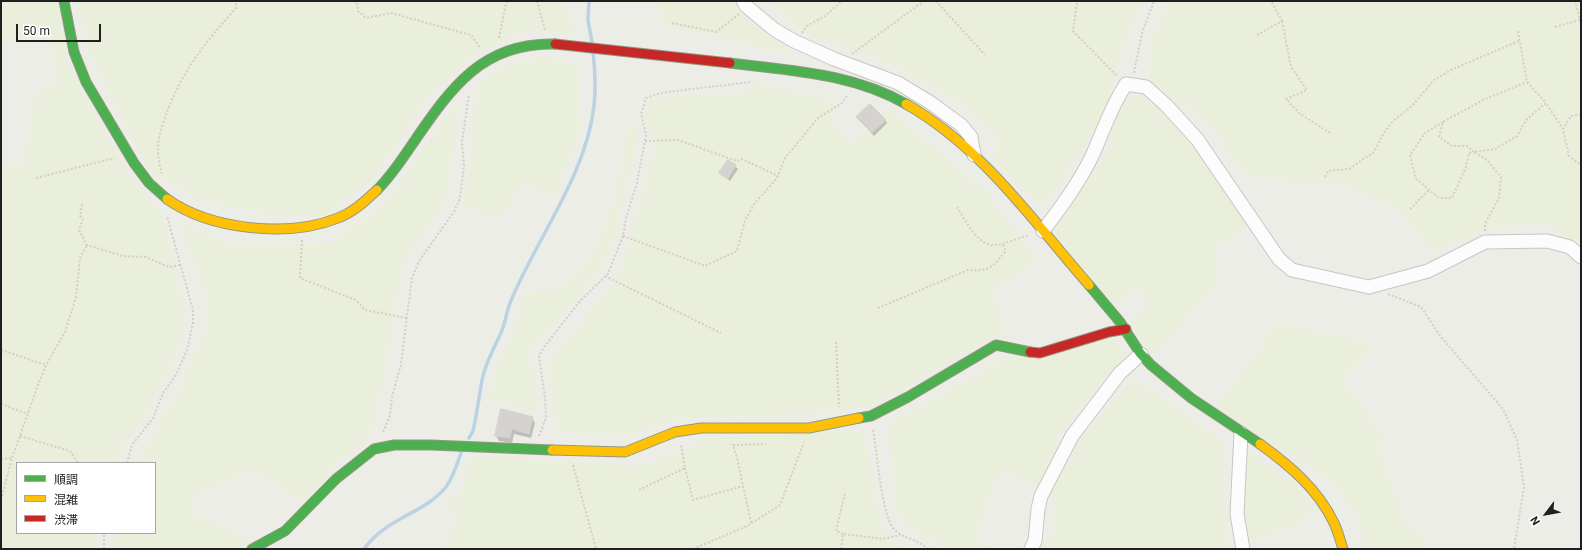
<!DOCTYPE html>
<html>
<head>
<meta charset="utf-8">
<style>
	body { margin:0 }
	#map { position:relative; width:1582px; height:550px; overflow:hidden; background:#edede8; font-family:Roboto,"Noto Sans JP",sans-serif }
	canvas { display:block }
	.frame { position:absolute; inset:0; border:2px solid #1f1f1f; pointer-events:none }
	.legend { position:absolute; left:16px; top:462px; width:140px; height:72px; box-sizing:border-box; background:#fff; border:1px solid #a5a5a5; margin:0; padding:5px 7px; list-style:none; font-size:12px; color:#1f1f1f }
	.legend li { display:flex; align-items:center; gap:8px; height:20px }
	.legend b { width:20px; border:1px solid #a5a5a5 }
	.north { position:absolute; left:1526px; top:494px; width:40px; height:40px; -webkit-text-stroke:3px #fff; paint-order:stroke; rotate:238deg; font-size:11px; font-weight:700; line-height:16px; text-align:center; color:#1f1f1f }
	.north::after { content:''; display:block; margin:auto; width:14px; height:18px; background:#1f1f1f; clip-path:polygon(50% 0,100% 100%,50% 72%,0 100%) }
	.scale { position:absolute; left:16px; top:24px; width:85px; height:18px; box-sizing:border-box; border:2px solid #1f1f1f; border-top:0; padding-left:5px; font-size:12px; line-height:14px; white-space:nowrap; color:#1f1f1f; -webkit-text-stroke:3px #fff; paint-order:stroke }
</style>
</head>
<body>
<div id="map">
<canvas width="1582" height="550"></canvas>
<div class="frame"></div>
<ul class="legend">
<li><b style="height:5px;background:#4caf50"></b>順調</li>
<li><b style="height:5px;background:#ffc107"></b>混雑</li>
<li><b style="height:5px;background:#c62828"></b>渋滞</li>
</ul>
<div class="north">N</div>
<div class="scale">50 m</div>
</div>
<script>
const ctx = document.querySelector('canvas').getContext('2d');
ctx.lineJoin = 'round';
function paint(path, color) { ctx.fillStyle = color; ctx.fill(path, 'evenodd'); }
function stroke(path, color, width, dash) { ctx.strokeStyle = color; ctx.lineWidth = width; ctx.lineCap = dash ? 'butt' : 'round'; ctx.setLineDash(dash || []); ctx.stroke(path); }
paint(new Path2D(`
	M1,1H58L68,64L110,144L150,204L160,207L187,320L173,363L152,399L143,421L120,448L116,463H17V533H96L95,549H1V167L24,164L34,97L57,80L48,31L1,44Z
	M76,1H560L576,34L532,29L475,53L430,93L405,133L365,186L326,215H279L200,201L148,168L94,64Z
	M655,1H731L748,21L798,56L665,25Z
	M770,1H1144L1117,59L1106,114L1043,207L995,161L996,138L962,103L892,64L804,33Z
	M1171,1H1581V246L1542,224L1495,227L1432,251L1401,209L1335,182L1300,183L1245,173L1210,124L1148,79L1152,41L1168,3Z
	M548,58L580,67L579,133L554,196L526,182L496,220L463,203L471,156L470,141L473,113L481,81L506,65Z
	M754,81L840,104L829,115L850,146L887,109L989,194L1037,262L992,290L1005,330L875,404L831,412L674,419L629,436L558,432L548,366L573,332L618,279L657,144L644,116L650,98L745,94Z
	M1136,95L1167,112L1206,162L1249,226L1213,248L1219,280L1154,355L1129,323L1149,306L1136,285L1114,304L1053,233L1112,147L1110,122Z
	M459,99L446,200L401,267L382,387L368,441L342,457L304,500L250,469L222,484L195,492L189,512L250,540L235,549H116L115,533H155V463H140L144,450L174,400L206,330L208,298L178,222L227,246L333,243L387,202Z
	M631,117L639,137L620,212V223L615,238L598,274L527,350L537,388L536,411L491,400L483,433L494,376L514,329L523,293L564,288L592,255L615,200Z
	M1278,323L1375,345L1341,379L1385,437L1378,448L1407,527L1428,536L1424,549H1362V525L1335,483L1216,407Z
	M1111,333L1125,355L1057,435L1040,487L1000,471L974,535L993,549H942L941,545L904,523L896,506L889,424L1013,355Z
	M1135,378L1223,443L1227,549H1042L1054,530L1052,492L1084,435Z
	M864,431L877,509L889,539L909,549H445L456,518L445,498L462,492L469,456L638,466L686,450L702,438Z
	M1253,452L1277,476L1295,483L1315,510L1302,521L1250,541L1245,512L1244,457Z`), '#eaefdb');
paint(new Path2D(`
	M857,117L885,120L887,123L874,136Z
	M728,161L738,169L730,181L721,173Z
	M532,418L535,423L531,438L514,434L512,443L499,441L496,436Z`), '#0003');
stroke(new Path2D(`
	M589,1L588,20L592,42
	M469,438L473,431C477,414 479,397 482,380C485,364 493,350 500,335C505,325 506,314 510,303C536,239 586,176 594,106C596,88 595,70 593,52
	M364,549C387,517 424,514 446,487C453,478 457,464 461,453`), '#bad2e2', 3.5);
const building = new Path2D(`
	M870,104L886,120L872,133L856,117Z
	M728,160L736,165L728,179L719,173Z
	M501,409L533,417L529,434L512,429L510,438L495,436Z`);
paint(building, '#d4d3cf');
stroke(building, '#d1cfc9', 1);
const street = new Path2D(`
	M743,1L746,6L775,30L794,41L834,59L898,83L931,103L961,125L971,137L974,155
	M1043,231C1061,207 1079,183 1092,156C1104,130 1109,110 1126,84L1146,87L1166,105L1197,139L1279,259L1292,270L1369,287L1428,271L1485,242L1547,241L1570,247L1581,257
	M1241,433L1237,514L1243,549
	M1031,549L1035,541L1038,509L1041,496L1072,436L1120,373L1141,354`);
const fast = new Path2D(`
	M64,1L74,52L86,82L134,163L149,183L167,199
	M730,63C792,71 851,73 906,104
	M377,190C390,177 401,161 411,146C449,91 480,42 555,44
	M1089,285L1120,322L1140,353L1151,365L1191,398L1260,444
	M859,418L871,416L908,397L996,345L1030,352
	M252,549L285,531L336,479L374,449L394,445H431L552,450`);
const slow = new Path2D(`
	M906,104C982,147 1033,221 1089,285
	M167,199C211,230 288,238 338,218C354,212 365,201 377,190
	M1260,444C1289,465 1318,489 1334,523C1338,531 1340,540 1343,549
	M552,450L625,452L675,432L701,428H809L859,418`);
const jam = new Path2D(`
	M555,44L730,63
	M1030,352L1040,353L1109,332L1126,329`);
stroke(street, '#c6c6c4', 15);
stroke(fast, '#92997e', 11);
stroke(slow, '#92997e', 11);
stroke(jam, '#92997e', 11);
stroke(new Path2D(`
	M354,1L357,2L358,11L366,18L391,13L471,35L479,46V49
	M537,1L545,30
	M936,1L985,55
	M1077,3L1073,31L1117,76
	M1282,21L1291,67L1307,90L1286,99L1300,114L1332,134
	M672,23L716,32L739,14
	M1555,27L1580,20L1575,1
	M1518,31L1527,82L1546,103
	M802,33L807,26L825,16L842,1
	M1257,35L1282,21L1271,1
	M499,38L506,3L508,1
	M852,54L924,1
	M1134,73L1142,33L1154,1
	M1581,114L1571,116L1563,129L1569,156L1581,165
	M1443,122L1425,133L1410,155L1416,179L1439,198H1452L1466,167L1469,153L1474,152
	M645,141L678,140L737,161L742,159L778,176
	M1474,152L1467,146H1452L1439,137L1443,122L1483,100L1527,82
	M162,174C160,167 158,158 158,150C158,138 162,126 166,115C182,70 205,43 236,8V1
	M1325,177L1328,171L1349,169L1374,152L1382,136L1392,122L1412,106L1434,80L1451,70L1519,41
	M36,178L114,158
	M82,204L80,216L83,219L79,230L87,245L123,256L146,257L169,267L181,265
	M957,207C964,218 978,247 995,245C1006,244 1018,238 1029,235
	M1410,209L1429,190
	M1485,231V224L1499,198L1501,177L1487,160L1474,152L1495,149L1517,136L1526,120L1546,103L1563,129
	M623,236L705,266L737,251L745,220L755,203L777,178L785,158L818,118L842,103L847,95
	M302,240L300,278L356,300L365,310L407,318
	M605,276L721,333
	M1388,294L1421,307L1441,337L1503,409L1517,440L1524,487L1514,549
	M878,308L968,270C990,272 993,266 1006,251L1002,243
	M836,342L839,407
	M1,350L46,365
	M1,404L28,414
	M873,430C877,450 881,515 894,529C903,539 918,539 928,549
	M383,432L390,416L392,397L401,364L412,278L419,261L455,210L460,198L464,165L462,142L469,94
	M20,436L70,451L78,463
	M539,436L546,418L545,397L539,356L544,347L581,300L608,274L623,236L626,218L637,183L646,135L641,114L646,98L660,93L750,82L751,81
	M1,459L12,458
	M127,463L132,445L153,418L163,393L176,375L187,350L193,323V310L167,216
	M573,465L596,549
	M685,468L693,500L743,486
	M639,490L685,468L681,445
	M1,500L12,458L38,385L46,365L65,332L76,297L80,258L87,245
	M751,523L737,458L733,445L766,444
	M843,534L836,531L845,493
	M104,549V533
	M693,549L747,526L780,505L804,442
	M841,549L843,534L883,539L900,535`), '#d7ccc6', 2, [2, 2]);
stroke(street, '#fcfcfc', 13);
stroke(fast, '#4caf50', 9);
stroke(slow, '#ffc107', 9);
stroke(jam, '#c62828', 9);
</script>
</body>
</html>
